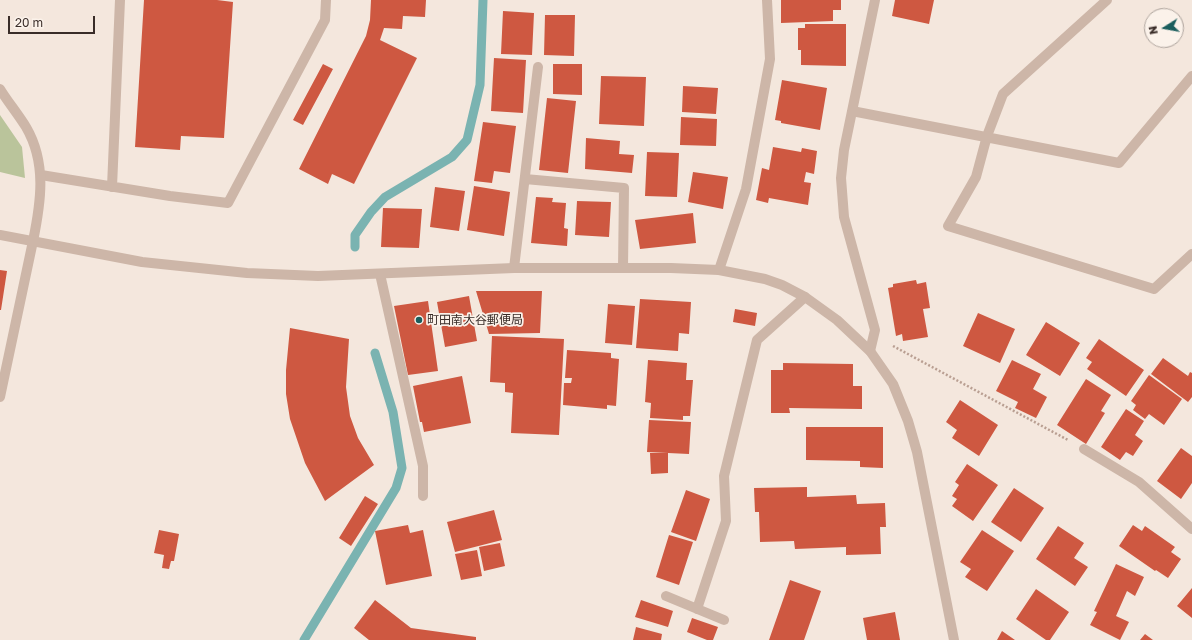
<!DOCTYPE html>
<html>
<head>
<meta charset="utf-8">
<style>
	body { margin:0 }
	#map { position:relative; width:1192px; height:640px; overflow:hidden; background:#f4e7dd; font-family:"Golos Text",sans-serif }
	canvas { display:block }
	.north { position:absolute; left:1144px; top:8px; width:40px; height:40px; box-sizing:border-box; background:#fbf2ea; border:1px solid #ada39c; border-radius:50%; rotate:259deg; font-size:11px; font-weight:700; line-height:16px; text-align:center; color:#392c28 }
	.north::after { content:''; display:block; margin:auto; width:14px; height:18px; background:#1b5e5d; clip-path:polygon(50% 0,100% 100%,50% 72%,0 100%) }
	.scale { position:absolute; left:8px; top:16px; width:87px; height:18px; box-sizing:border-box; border:2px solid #392c28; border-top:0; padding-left:5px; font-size:12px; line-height:14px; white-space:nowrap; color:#392c28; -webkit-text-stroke:3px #fbf2ea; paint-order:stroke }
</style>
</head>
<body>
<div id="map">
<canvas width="1192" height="640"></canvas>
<div class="north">N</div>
<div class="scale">20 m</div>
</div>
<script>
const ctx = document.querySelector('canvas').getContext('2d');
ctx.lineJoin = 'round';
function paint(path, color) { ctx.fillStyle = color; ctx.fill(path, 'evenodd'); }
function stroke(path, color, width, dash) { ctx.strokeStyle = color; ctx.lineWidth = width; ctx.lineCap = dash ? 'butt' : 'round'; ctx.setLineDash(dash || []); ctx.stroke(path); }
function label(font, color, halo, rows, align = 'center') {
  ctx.font = font + ' "Golos Text","Noto Sans JP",sans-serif'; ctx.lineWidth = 3.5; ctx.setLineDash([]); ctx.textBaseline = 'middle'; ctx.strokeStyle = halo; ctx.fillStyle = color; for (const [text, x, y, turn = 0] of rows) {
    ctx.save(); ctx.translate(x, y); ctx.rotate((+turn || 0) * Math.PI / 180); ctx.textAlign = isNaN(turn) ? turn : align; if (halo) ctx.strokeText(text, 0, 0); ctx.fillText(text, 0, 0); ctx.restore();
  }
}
paint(new Path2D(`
	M0,115L22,147L25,178L0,172Z`), '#bac49b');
stroke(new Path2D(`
	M355,247V235L371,212L385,197L452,157L467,140L480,85L483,0
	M304,640L396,488L402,468L393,412L375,353`), '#7ab3b1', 9);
paint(new Path2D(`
	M144,0H217L233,2L224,138L181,136L180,150L135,147Z
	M371,0H426L425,17L403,16L402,29L384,28L380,40L417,58L354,184L332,174L328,184L299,169L366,36L370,20Z
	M781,0H841V10H833V21L781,23Z
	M895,0H934L929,24L892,16Z
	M503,11L534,13L532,55L501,54Z
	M545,15H575L574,56L544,55Z
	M805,24H846V66L801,65V50H798V28H805Z
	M494,58L526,60L523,113L491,111Z
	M323,64L333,69L303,125L293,120Z
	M553,64H582V95L553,94Z
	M601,76L646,77L644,126L599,124Z
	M782,80L827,88L820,130L781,123V121L775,120Z
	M683,86L718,88L716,114L682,112Z
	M547,98L576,101L568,173L539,170Z
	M681,117L717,119L716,146L680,145Z
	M483,122L516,126L510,173L494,171L492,183L474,181Z
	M586,138L620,141L619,154L634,155L632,173L585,169Z
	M773,147L801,152L802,148L817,151L814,174L806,172L804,182L811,183L808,205L769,198L768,203L756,200L762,168L769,170Z
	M647,152L679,153L677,197L645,196Z
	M693,172L728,177L723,209L688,202Z
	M474,186L510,192L504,236L467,230Z
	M435,187L465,191L459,231L430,227Z
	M536,197L553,198L552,202L566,203L564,228L568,229L567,246L531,243Z
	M577,201L611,202L609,237L575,235Z
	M383,208L422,209L419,248L381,247Z
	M693,213L696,243L640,249L635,220Z
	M0,270L7,271L1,310H0Z
	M916,280L917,284L926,282L930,308L923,309L928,337L903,341L902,334L896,336L888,288L893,287V284Z
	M476,291H542L540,333L489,334Z
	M469,296L477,341L445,347L437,302Z
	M640,299L691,302L689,334L679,333L678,351L636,348Z
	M428,301L438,371L408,375L394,306Z
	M608,304L635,306L632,345L605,343Z
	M735,309L757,313L755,326L733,322Z
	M978,313L1015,329L1000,363L963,346Z
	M1046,322L1080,343L1060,376L1026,355Z
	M290,328L349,339L346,387L350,416L358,438L374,465L325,501L305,463L290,419L286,394V370Z
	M492,336L564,339L559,435L511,433L513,393L505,392V383L490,382Z
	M1099,339L1144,370L1126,396L1087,369L1092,362L1086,358Z
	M567,350L611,353V358L619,359L616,406L607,405V409L563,405L564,383H571L572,378H565Z
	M1163,358L1188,376L1190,372L1192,373V397L1188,402L1151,374Z
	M648,360L687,363L686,380H693L690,416H683V420L650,418L651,403L645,402Z
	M1012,360L1041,374L1033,389L1047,397L1036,418L1015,408L1018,402L996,391Z
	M783,363L853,364V386H862V409L789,408L790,413H771V370H783Z
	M1149,375L1182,399L1164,425L1149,414L1145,419L1133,410L1136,405L1131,401Z
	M462,376L471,423L424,432L422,422H420L413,386Z
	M1086,379L1111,395L1101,411L1105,413L1086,444L1057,425Z
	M960,400L998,425L979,456L952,438L957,430L946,422Z
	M1126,409L1144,421L1135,435L1143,441L1133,456L1126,452L1120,460L1101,447Z
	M649,420L691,422L689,454L647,452Z
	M806,427H883V468L860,467V461L806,460Z
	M1181,448L1192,456V483L1181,499L1157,481Z
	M650,453H668V473L651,474Z
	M967,464L998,485L973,521L952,506L957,499L952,496L959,485L955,482Z
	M807,487V497L856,495L857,504L885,503L886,527H880L881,554L846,555V547L795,549L794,541L760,542L759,512H755L754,488Z
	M1014,488L1044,508L1021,542L991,522Z
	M686,490L710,499L696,541L671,532Z
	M365,496L378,504L351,546L339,538Z
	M494,510L502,540L455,552L447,522Z
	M408,525L410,533L423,530L432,576L386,585L375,531Z
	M1133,525L1142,531L1145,526L1175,547L1171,552L1181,559L1168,578L1156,570L1155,571L1119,546Z
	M1058,526L1084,543L1074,558L1088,567L1075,586L1036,559Z
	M159,530L179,534L174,561H171L169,569L162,568L164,555L154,553Z
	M982,530L1014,551L987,591L965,577L971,569L960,562Z
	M669,535L693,542L679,585L656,577Z
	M500,543L505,566L484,571L479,547Z
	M477,550L482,576L461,580L455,554Z
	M1116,564L1144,577L1135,596L1127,591L1116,616L1129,622L1120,640L1090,625L1097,612L1094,611Z
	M790,580L821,591L804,640H769Z
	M1192,588V618L1177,606Z
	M1036,589L1069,612L1050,640H1046L1016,619Z
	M375,600L411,628L476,637V640H369L354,628Z
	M641,600L673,611L668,627L635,617Z
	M895,612L900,640H867L863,618Z
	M692,618L718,627L713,640H707L687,632Z
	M636,627L662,634L661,640H633Z
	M1002,631L1015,640H997Z
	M1145,634L1153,640H1140Z`), '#ce5841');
stroke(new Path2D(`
	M893,346L1068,440`), '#b99f92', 2.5, [2, 2]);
stroke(new Path2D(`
	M41,175L170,196L228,203L325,20L326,0
	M112,187L120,0
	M719,270L746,189L770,59L767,0
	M380,274L423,466V496`), '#cdb6a8', 10);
stroke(new Path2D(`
	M1107,0L1003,94L987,136L976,177L948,226L1154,289L1192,254
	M852,111L1119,163L1192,76
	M525,179L624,188L623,268
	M514,268L538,67
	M870,351L875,330L844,217L841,178L844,150L875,0
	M0,397L33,241
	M1084,449L1139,482L1192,529
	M666,596L724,620
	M697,609L726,521L724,476L757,340L805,297`), '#cdb6a8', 10);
stroke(new Path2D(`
	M0,89C8,102 18,114 26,127C47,163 41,202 33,241
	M0,235L142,262L247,273L318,276L514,268H671L719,270L765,279L782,285L805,297L837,320L870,351L893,384L908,421L917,452L954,640`), '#cdb6a8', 10);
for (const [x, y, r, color] of [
	[419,320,4,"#1b5e5d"]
]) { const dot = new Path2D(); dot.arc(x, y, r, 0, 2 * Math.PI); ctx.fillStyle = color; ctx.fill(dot); stroke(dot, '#fbf2ea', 1.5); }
label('12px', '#392c28', '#fbf2ea', [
	["町田南大谷郵便局",427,320]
], 'left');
</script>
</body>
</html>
